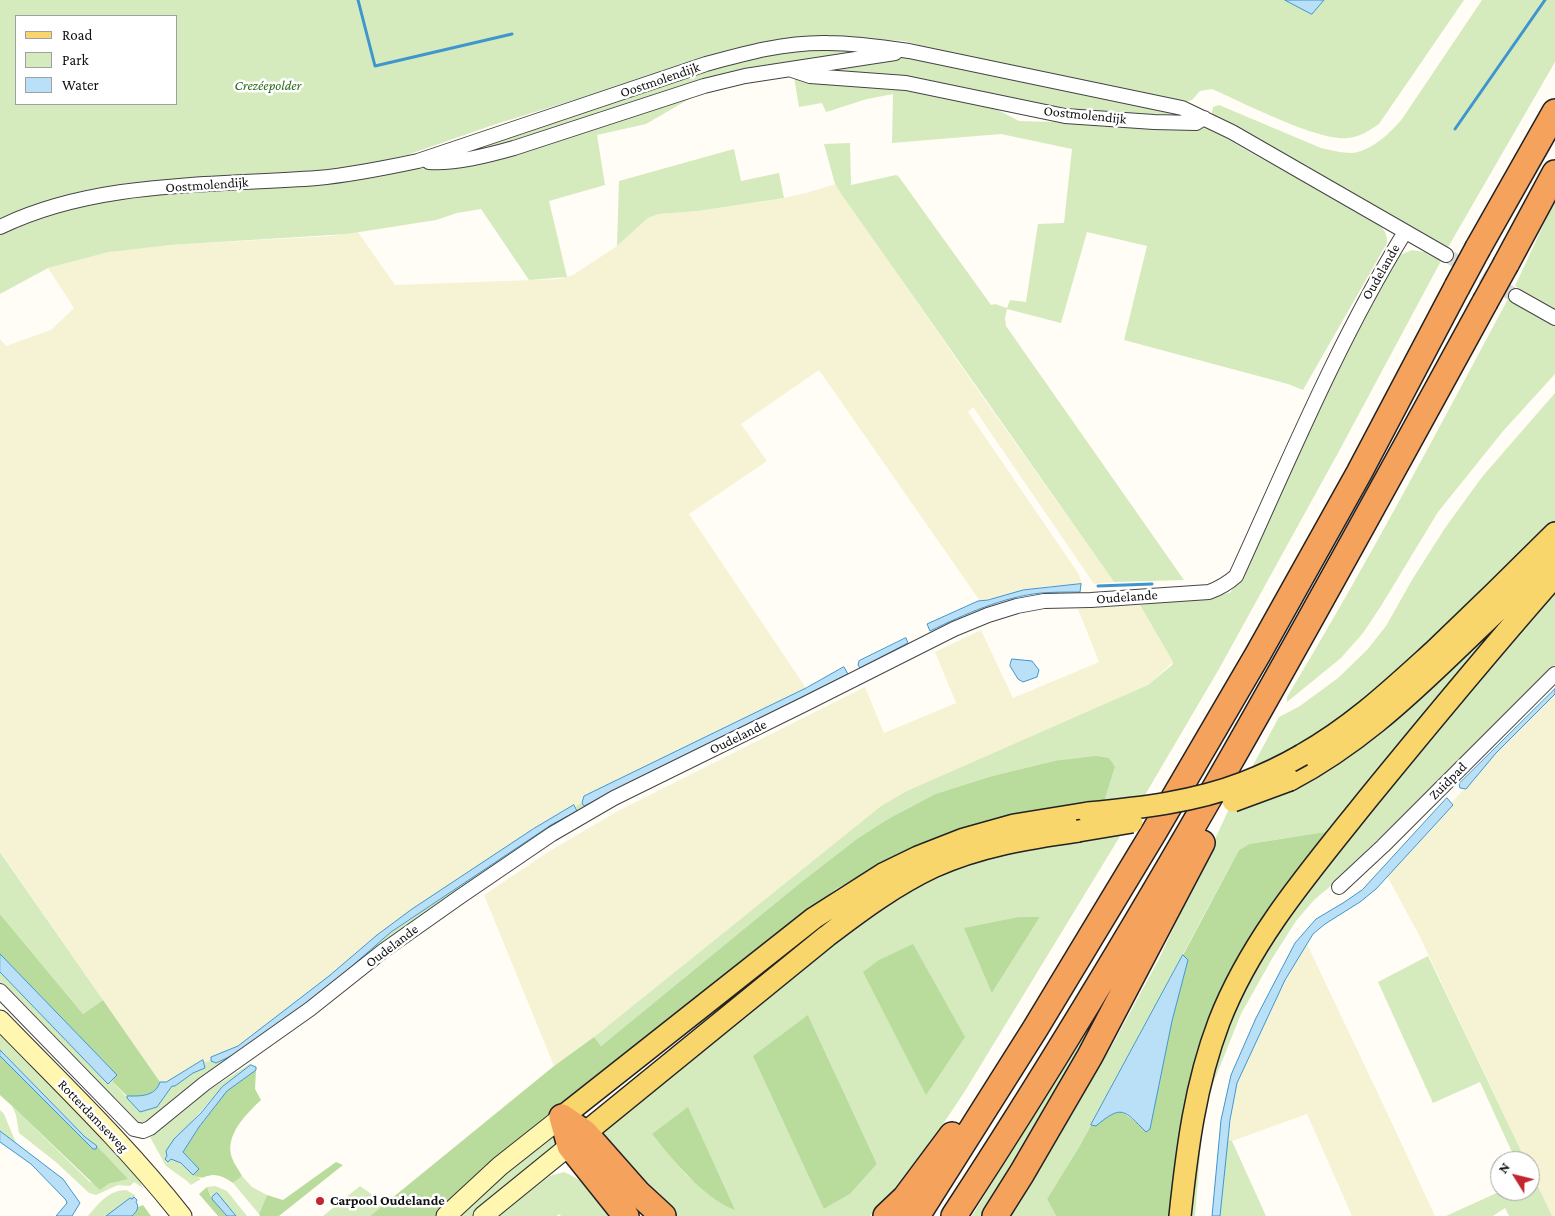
<!DOCTYPE html>
<html>
<head>
<meta charset="utf-8">
<style>
	body { margin:0 }
	#map { position:relative; width:1555px; height:1216px; overflow:hidden; background:#fffdf5; font-family:"Crimson Pro",serif }
	canvas { display:block }
	.legend { position:absolute; left:15px; top:15px; width:162px; height:90px; box-sizing:border-box; background:#fff; border:1px solid #a0a0a0; margin:0; padding:6px 9px; list-style:none; font-size:15px; color:#111 }
	.legend li { display:flex; align-items:center; gap:10px; height:25px }
	.legend b { width:25px; border:1px solid #a0a0a0 }
	.north { position:absolute; left:1490px; top:1151px; width:50px; height:50px; box-sizing:border-box; background:#fff; border:1px solid #a0a0a0; border-radius:50%; rotate:306deg; font-size:14px; font-weight:700; line-height:20px; text-align:center; color:#111 }
	.north::after { content:''; display:block; margin:auto; width:18px; height:22px; background:#c4262e; clip-path:polygon(50% 0,100% 100%,50% 72%,0 100%) }
</style>
</head>
<body>
<div id="map">
<canvas width="1555" height="1216"></canvas>
<ul class="legend">
<li><b style="height:6px;background:#f9d66b"></b>Road</li>
<li><b style="height:14px;background:#d5ebbd"></b>Park</li>
<li><b style="height:14px;background:#b9e0f7"></b>Water</li>
</ul>
<div class="north">N</div>
</div>
<script>
const ctx = document.querySelector('canvas').getContext('2d');
ctx.lineJoin = 'round';
function paint(path, color) { ctx.fillStyle = color; ctx.fill(path, 'evenodd'); }
function stroke(path, color, width, dash) { ctx.strokeStyle = color; ctx.lineWidth = width; ctx.lineCap = dash ? 'butt' : 'round'; ctx.setLineDash(dash || []); ctx.stroke(path); }
function label(font, color, halo, rows, align = 'center') {
  ctx.font = font + ' "Crimson Pro",serif'; ctx.lineWidth = 5; ctx.setLineDash([]); ctx.textBaseline = 'middle'; ctx.strokeStyle = halo; ctx.fillStyle = color; for (const [text, x, y, turn = 0] of rows) {
    ctx.save(); ctx.translate(x, y); ctx.rotate((+turn || 0) * Math.PI / 180); ctx.textAlign = isNaN(turn) ? turn : align; if (halo) ctx.strokeText(text, 0, 0); ctx.fillText(text, 0, 0); ctx.restore();
  }
}
paint(new Path2D(`
	M835,184L982,396L1114,582L1094,584L973,407L968,412L1078,573L1083,585L1043,587L980,601L819,370L741,424L767,461L689,514L806,688L584,796L582,803L576,806L574,805L533,829L412,909L377,935L329,976L238,1046L211,1057V1061L204,1062L203,1060L166,1082H160L0,851V339L6,346L51,330L74,308L48,268L109,252L127,249L170,245L331,236L358,232L395,285L559,279L573,275L617,246L648,218L659,214L698,211L784,198L806,193Z
	M1140,605L1173,662L1148,685L881,806L594,1037L554,1066L484,895L548,852L616,812L865,687L884,733L956,703L935,652L981,630L1013,698L1099,662L1078,609Z
	M1555,694V1216H1552L1530,1169V1161H1526L1419,935L1387,876L1453,805L1452,802L1463,790L1466,789L1496,753Z
	M1307,944L1391,1121L1435,1216H1352L1307,1114L1232,1141L1228,1140L1237,1083L1285,980Z`), '#f6f3d4');
paint(new Path2D(`
	M0,0H1464L1379,124C1370,130 1360,137 1348,138C1319,142 1242,102 1212,89L1200,91L1192,100L1184,102L935,50L905,41L825,37L744,48L496,124L407,155L355,167L301,174L127,183L90,189L29,207L0,220ZM16,16H176V104H16Z
	M1482,0H1555V62L1447,249L1215,119L1212,113L1213,107L1219,105L1321,148C1331,150 1341,153 1352,153C1372,151 1390,133 1402,119Z
	M799,49H874L802,62L493,149L449,155L705,68Z
	M905,55L1186,115L1065,112L807,69Z
	M794,77L897,85L988,105L1019,121L1201,126L1210,128L1244,149L1366,216C1377,224 1388,228 1387,243L1303,390L1288,384L1124,340L1147,246L1087,232L1061,323L1007,309L1005,318L1006,326L1184,580L1114,582L842,195L835,184L824,144L850,143L851,185L896,175L899,177L991,305L995,304L1007,308L1010,300L1026,302L1038,224L1064,223L1072,149L1001,134L892,143L893,94L867,99L826,112L822,103L799,107Z
	M708,88L646,124L597,135L605,185L549,201L567,277L529,280L481,209L457,213L436,220L347,234L170,245L109,252L48,268L0,294V231L93,200L392,173L516,152Z
	M734,149L741,181L779,173L784,198L698,211L659,214L648,218L617,246L619,181Z
	M1555,200V310L1515,286Z
	M1412,250L1424,252L1441,261L1338,453L1219,669L1145,795L1104,802L1115,767L1054,761L992,776L935,794L888,819L858,838L800,883L601,1046L594,1037L881,806L907,791L1148,685L1172,665L1173,662L1140,605L1230,593L1247,563L1323,397L1384,277L1400,255Z
	M1509,297L1555,325V374L1504,430L1438,512L1381,606L1363,633L1341,658L1287,702V697C1366,566 1437,432 1509,297Z
	M1555,393V527L1466,616L1326,733L1252,767L1279,717L1300,706L1338,678L1367,650L1386,626L1412,580L1445,528L1482,477Z
	M1555,562L1512,616L1448,685L1392,753L1331,831L1249,844L1239,850L1079,1147L1047,1199L1056,1216H1011L1115,1040L1159,959L1229,809Z
	M1555,582V665L1333,884L1314,900L1296,921L1273,957L1241,1014L1204,1106L1195,1216H1186L1190,1174L1212,1062L1229,1017L1243,984L1262,951L1336,847L1462,690Z
	M582,803L588,809L158,1118L139,1125L0,985V972L108,1084L112,1081L140,1112L157,1107L172,1086H175L193,1073L205,1068L204,1062L211,1061L217,1063L336,980L391,932L551,825L577,811L576,806Z
	M1122,833L965,1091L927,1148L899,1186L870,1216H677L651,1194L607,1146L604,1136L605,1128L841,931L914,886L960,866L1042,843ZM1019,917H1040L992,993ZM808,1015L877,1164L850,1194L824,1209ZM652,1134L731,1208L709,1193L687,1176Z
	M0,852L103,1000L83,1014L0,914Z
	M1187,860L989,1216H972L1102,1003Z
	M828,918C787,959 739,995 692,1030L765,965Z
	M1428,956L1526,1161H1516L1480,1082L1433,1103L1378,982Z
	M0,1034L120,1157L137,1176L143,1188L134,1182L130,1186L118,1185L96,1195L89,1193L57,1163L19,1133L16,1115L12,1106L90,1182L108,1184L127,1179L97,1146L85,1137L0,1050Z
	M251,1063V1065L222,1087L191,1123L165,1159L168,1162L171,1159C184,1162 189,1174 201,1179L191,1185L187,1181L166,1166L150,1137L151,1134L160,1130L191,1102Z
	M0,1110L4,1114L16,1143L0,1131Z
	M553,1135L557,1138L559,1143L476,1216H451Z
	M1228,1140L1232,1141L1266,1216H1220Z
	M1530,1169L1552,1216H1509L1505,1208L1493,1216H1446L1501,1191H1530Z
	M564,1172C586,1181 599,1197 612,1216H561L559,1214L557,1216H498L550,1176Z
	M242,1176L252,1187L267,1195L259,1214L233,1183Z
	M215,1186L227,1191L247,1216H236L218,1194L217,1193L212,1197L207,1187Z
	M360,1186L385,1204L370,1216H323Z
	M126,1190L135,1195L132,1200L106,1216H88C98,1204 109,1190 126,1190Z`), '#d5ebbd');
paint(new Path2D(`
	M1096,756L1109,758L1115,767L1104,802L882,863L836,889L528,1135L441,1216H370L554,1066L594,1037L601,1046L800,883L858,838L888,819L935,794L992,776L1054,761Z
	M1331,831L1244,954L1172,1216H1056L1047,1199L1079,1147L1091,1125H1096C1128,1099 1121,1119 1150,1129L1172,1021L1188,960L1183,955L1239,850L1249,844Z
	M0,914L83,1014L103,1000L160,1082L158,1088L145,1097L127,1096L112,1081L117,1075L0,954Z
	M1019,917H1040L992,993L964,928Z
	M913,944L965,1037L926,1095L863,972L879,960Z
	M808,1015L877,1164L850,1194L824,1209L753,1056Z
	M0,1056L93,1149H96L97,1146L128,1179L108,1184L100,1190L12,1106L0,1095Z
	M256,1070L255,1089L261,1100C246,1114 224,1136 232,1158C234,1164 239,1170 242,1176L233,1183C227,1179 221,1175 213,1175C203,1176 204,1180 193,1175L199,1169L183,1152L199,1127L227,1091Z
	M688,1107L735,1210C703,1198 672,1159 652,1134Z
	M336,1162L343,1165L279,1216H260L259,1214L267,1195L283,1200Z
	M207,1187L212,1199L227,1216H218L199,1194Z
	M143,1205L151,1216H132L137,1210L138,1207Z`), '#b9dc9c');
const water = new Path2D(`
	M1285,0H1324L1312,14Z
	M1081,584L1080,592C1067,592 1054,592 1041,593C1003,597 965,614 930,631L927,624L978,601L988,600L1023,590Z
	M906,638L908,643L860,668L858,665L859,661Z
	M1012,659L1032,661L1039,670L1037,677L1023,682L1018,679L1010,666Z
	M844,667L848,674L584,806L582,803L584,796L806,688Z
	M1555,689V694L1496,753L1466,789L1460,788L1459,784Z
	M1447,798L1453,805L1376,889L1360,902L1325,924L1313,934L1285,980L1237,1083L1230,1120L1220,1216H1212L1221,1120L1231,1075L1256,1018L1295,943L1316,919L1343,903L1362,890Z
	M574,805L577,811L551,825L391,932L336,980L271,1030L244,1050L216,1063L211,1061V1057L238,1046L329,976L377,935L412,909L533,829Z
	M0,954L117,1075L108,1084L0,972Z
	M1183,955L1188,960L1172,1021L1150,1129L1146,1132C1124,1110 1122,1104 1096,1126L1091,1125Z
	M0,1050L85,1137L97,1146L96,1149H93L0,1056Z
	M203,1060L205,1068L193,1073L175,1086H172L157,1107L140,1112L127,1098V1096C140,1096 155,1097 160,1082H166Z
	M251,1065L256,1067V1070L227,1091L199,1127L183,1152L199,1169L193,1175L181,1163L171,1159L168,1162L165,1159L167,1156L166,1151L174,1139L201,1113L222,1087Z
	M0,1131L63,1179L80,1203L72,1216H56L67,1203L66,1200L31,1164L0,1142Z
	M217,1193L218,1194L236,1216H227L212,1199V1197Z
	M134,1197L137,1200L136,1202C140,1208 136,1212 132,1216H106L130,1198L132,1199Z`);
paint(water, '#b9e0f7');
stroke(water, '#3f96cf', 1);
stroke(new Path2D(`
	M358,0L375,66L512,34
	M1455,129L1545,0
	M1098,586L1152,584`), '#3f96cf', 3);
stroke(new Path2D(`
	M1446,255L1516,296`), '#dbdad3', 14, [14, 7]);
const minor = new Path2D(`
	M792,70L810,76L906,83L1065,116L1154,122L1196,123L1204,118
	M429,162C455,164 489,155 514,148L704,86L745,76L895,53
	M0,227C97,180 212,186 317,178C351,175 385,168 418,161L706,64C746,53 786,42 828,43C855,43 882,47 909,51L1182,108L1232,132L1446,255
	M1516,296L1555,318
	M1339,887L1383,846L1555,674
	M0,991L134,1129L143,1131L150,1128L204,1084L310,1009L383,951L461,896L552,834L614,798L805,704L954,629L988,615L1017,606L1044,601L1091,600L1209,592C1220,588 1227,584 1236,576C1289,460 1338,341 1405,232`);
const secondary = new Path2D(`
	M0,1020C62,1084 127,1146 182,1216
	M446,1216L500,1166L562,1117
	M483,1216L579,1138`);
const primary = new Path2D(`
	M1302,755C1353,726 1390,691 1433,652C1474,613 1515,573 1555,533
	M1290,780C1354,746 1402,702 1454,652C1488,620 1522,587 1555,554
	M562,1117L814,918L883,874L918,857L964,839L1014,825L1088,813
	M585,1133L827,936C861,910 895,885 933,867C979,846 1029,838 1078,831
	M1180,1216C1187,1150 1195,1085 1219,1022C1251,939 1311,870 1366,801C1428,725 1490,650 1555,576`);
const motorway = new Path2D(`
	M1478,248L1555,112
	M1506,264L1555,173
	M562,1117L585,1133L638,1193L663,1216
	M562,1117L570,1146L626,1216
	M886,1216L905,1198L952,1135
	M917,1216L1035,1029L1154,832L1258,654L1359,473L1457,287
	M954,1216C1147,921 1316,611 1485,302
	M995,1216L1022,1173L1090,1056L1202,843`);
stroke(minor, '#444', 16);
stroke(secondary, '#333', 21);
stroke(primary, '#222', 24);
stroke(motorway, '#222', 28);
stroke(minor, '#fff', 14);
stroke(secondary, '#fff6b0', 19);
stroke(primary, '#f9d66b', 21);
stroke(motorway, '#f5a25d', 25);
const primaryBridge = new Path2D(`
	M1233,801L1290,780
	M1088,813C1140,808 1194,802 1243,783C1264,775 1283,766 1302,755
	M1078,831L1132,822`);
const motorwayBridge = new Path2D(`
	M1457,287L1478,248
	M1485,302L1506,264`);
stroke(primaryBridge, '#222', 24, []);
stroke(motorwayBridge, '#222', 28, []);
stroke(primaryBridge, '#f9d66b', 21);
stroke(motorwayBridge, '#f5a25d', 25);
for (const [x, y, r, color] of [
	[320,1201,5,"#c4262e"]
]) { const dot = new Path2D(); dot.arc(x, y, r, 0, 2 * Math.PI); ctx.fillStyle = color; ctx.fill(dot); stroke(dot, '#fff', 2); }
label('14px', '#111', '#fff', [
	["Oostmolendijk",660,80,-19],
	["Oostmolendijk",1085,115,6],
	["Oostmolendijk",207,185,-4],
	["Oudelande",1381,272,-60],
	["Oudelande",1127,597,-4],
	["Oudelande",738,737,-26],
	["Zuidpad",1448,781,-45],
	["Oudelande",392,946,-37],
	["Rotterdamseweg",93,1116,46]
]);
label('italic 14px', '#2f6b1f', '#fff', [
	["Crezéepolder",268,86]
]);
label('bold 14px', '#111', '#fff', [
	["Carpool Oudelande",330,1201]
], 'left');
</script>
</body>
</html>
